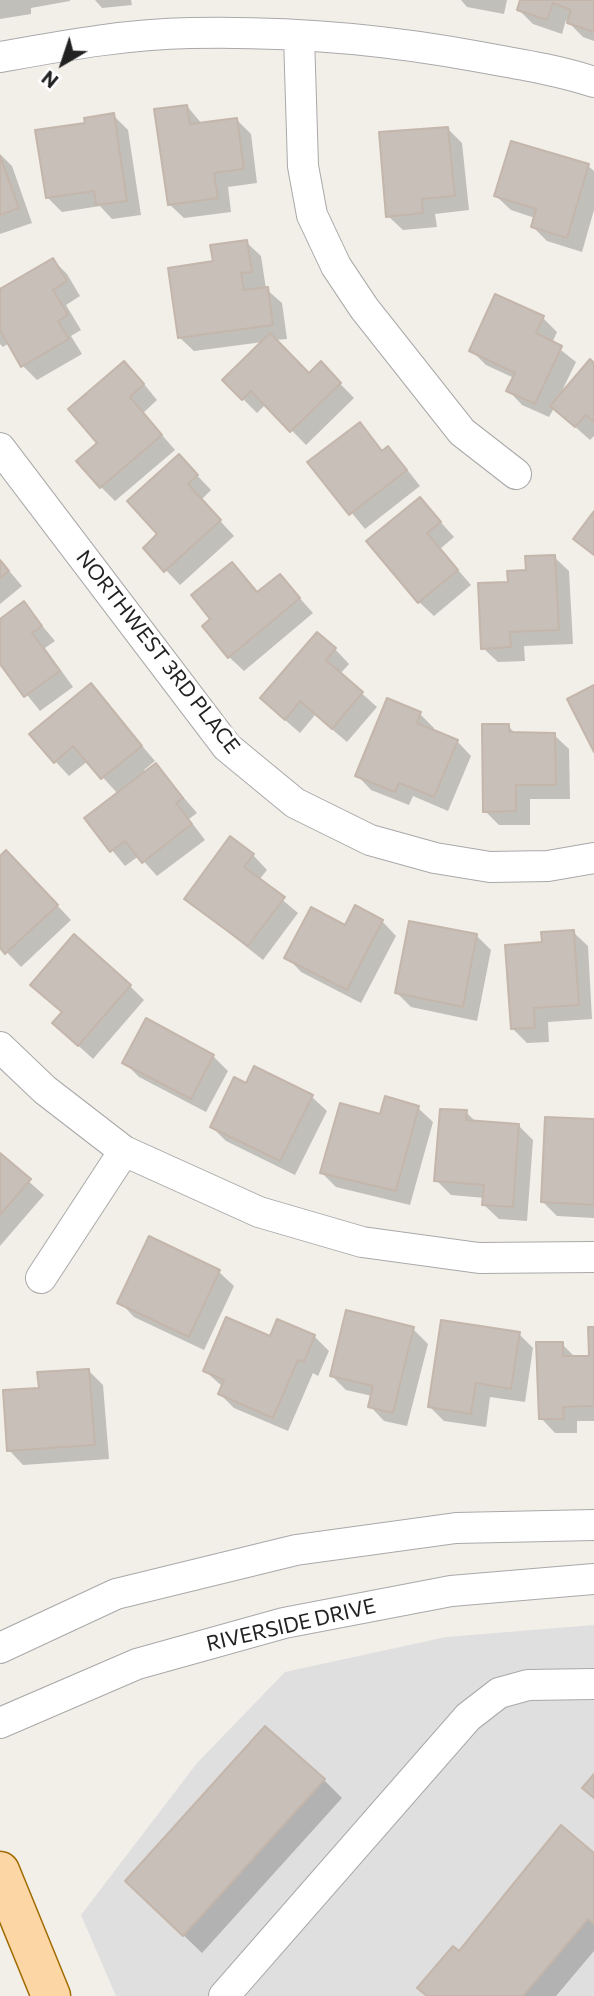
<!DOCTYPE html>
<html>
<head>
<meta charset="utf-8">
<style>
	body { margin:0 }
	#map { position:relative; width:594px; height:1996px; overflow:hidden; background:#f2efe9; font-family:Commissioner,sans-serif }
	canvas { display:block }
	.north { position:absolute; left:28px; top:28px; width:70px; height:70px; -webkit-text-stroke:5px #fff; paint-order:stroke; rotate:219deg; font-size:19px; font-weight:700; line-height:28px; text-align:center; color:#222 }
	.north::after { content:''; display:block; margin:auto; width:24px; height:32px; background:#222; clip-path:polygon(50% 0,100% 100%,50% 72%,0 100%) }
</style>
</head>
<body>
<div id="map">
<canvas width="594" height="1996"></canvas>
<div class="north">N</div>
</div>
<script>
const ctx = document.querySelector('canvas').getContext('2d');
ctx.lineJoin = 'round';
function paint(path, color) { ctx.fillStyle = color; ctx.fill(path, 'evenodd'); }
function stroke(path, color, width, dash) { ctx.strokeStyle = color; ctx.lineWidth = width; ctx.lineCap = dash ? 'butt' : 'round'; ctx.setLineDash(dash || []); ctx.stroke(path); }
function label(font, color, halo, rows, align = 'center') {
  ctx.font = font + ' Commissioner,sans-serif'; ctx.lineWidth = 7; ctx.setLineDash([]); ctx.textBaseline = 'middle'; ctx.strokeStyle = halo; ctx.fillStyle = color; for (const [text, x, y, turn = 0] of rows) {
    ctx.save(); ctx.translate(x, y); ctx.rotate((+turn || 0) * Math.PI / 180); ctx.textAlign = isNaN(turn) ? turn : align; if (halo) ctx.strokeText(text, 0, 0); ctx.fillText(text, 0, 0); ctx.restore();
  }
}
paint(new Path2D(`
	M594,1625V1996H116L81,1915L197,1763L285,1672L446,1637Z`), '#e0dfdf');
paint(new Path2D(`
	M0,0H70V1L31,8V14L0,19Z
	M95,0H131L132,5L102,8Z
	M461,0H507L504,14L467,7Z
	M522,0H594V41L583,37L566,20L562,34L533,24L519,10Z
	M187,106L202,124L236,119L251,134L257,183L228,187L231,212L184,218L169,204Z
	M113,115L128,130L141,215L112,219L100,206L62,212L47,197L87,124Z
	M447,128L462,143L469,210L435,214L437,227L403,230L388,216Z
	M0,154L12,166L32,223L0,234Z
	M588,166L594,171V210L582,252L547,241L533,227L535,218L511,210L496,196Z
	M246,242L261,256L266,289L282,303L287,339L275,340L309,375L321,364L354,398L306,445L266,404L257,413L224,380L263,342L194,351L179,337L214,263Z
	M53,260L67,274L80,296L66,305L81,330L71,336L82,354L37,380L23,366L9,343L3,347L0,344V291Z
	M543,318L557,332L552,343L576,362L560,395L594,365V436L590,440L554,408L549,417L522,405L508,390L514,378L486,365L471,350Z
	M139,378L157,400L143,413L175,450L115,501L101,487L99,443Z
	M360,424L384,452L388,449L402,463L420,486L365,529L310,462Z
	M193,471L211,490L201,500L234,536L180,585L145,548L160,535Z
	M420,499L454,537L440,549L471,585L434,616L419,602Z
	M554,557L569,571L573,644L524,646L525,661L498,662L483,648L510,584Z
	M0,560L22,586L0,604Z
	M231,564L259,594L280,576L313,613L244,671L229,657L213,619Z
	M24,604L55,641L45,648L73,687L40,711L0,661V621Z
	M335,649L349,664L340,674L377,707L347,742L315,715L300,733L277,713Z
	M90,685L155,761L144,770L146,772L156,765L197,813L189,819L205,840L157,876L139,856L125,866L86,818L118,794L88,761L69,776L55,761Z
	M420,714L434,728L433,731L457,741L471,756L448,811L413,796L409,805L371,790L357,775Z
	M508,726L516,734L554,735L569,749L570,799H530V825H499L485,811Z
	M253,855L267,870L259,880L298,913L263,960L186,899Z
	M0,859L21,867L71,920L21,967L0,945Z
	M382,921L396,936L361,1003L301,972L287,957L346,927Z
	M573,932L588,946L592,1019L548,1022L549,1042L527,1043L512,1028L544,944Z
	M476,935L491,950L477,1021L411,1007L397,993Z
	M32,985L130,986L144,1000L93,1059L69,1037L63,1013Z
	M213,1056L228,1071L206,1112L139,1077L124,1062Z
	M247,1085L312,1097L327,1111L295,1175L226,1141L212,1127Z
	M418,1108L433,1122L410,1205L336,1187L322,1173L381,1116Z
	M466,1112L476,1122L518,1125L533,1140L527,1221L499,1219L484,1205L485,1198L451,1195L436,1180Z
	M594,1121V1218L557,1216L543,1202Z
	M0,1156L44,1195L0,1246Z
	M150,1238L219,1272L234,1286L204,1350L134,1317L120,1302Z
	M278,1321L314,1336L329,1351L318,1376L313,1373L288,1431L234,1408L220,1394L223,1387L205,1371L271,1339Z
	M413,1329L428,1344L407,1426L384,1421L370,1406L372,1396L346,1390L331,1375Z
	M594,1329V1421H577V1433H555L541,1418L562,1344L576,1358H590Z
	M519,1334L533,1348L525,1402L490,1397L486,1427L444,1421L430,1407Z
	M89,1371L103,1385L109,1459L23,1465L9,1450L41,1390Z
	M324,1780L342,1798L202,1953L145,1898Z
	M594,1855V1951L556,1996H428L459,1953Z`), '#0003');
const building = new Path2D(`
	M520,0H594V32L567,23L571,10L553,3L547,20L517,10Z
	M187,105L190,124L237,118L244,169L214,173L218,198L168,205L154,109Z
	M114,113L127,201L96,205L94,191L46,198L35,130L85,123L84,118Z
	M448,127L455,196L422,199L423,213L386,217L379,132Z
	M511,141L589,164L567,238L531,227L536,209L494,196Z
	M0,156L19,208L0,215Z
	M247,240L252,272L241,273L244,290L268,287L273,325L178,338L168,268L213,261L210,245Z
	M53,258L67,281L53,290L68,315L58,321L69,339L21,367L0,330V289Z
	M495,294L544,316L536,333L562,346L535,404L506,391L515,373L469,351Z
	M270,333L309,373L321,361L341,383L290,432L251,391L242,400L222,380Z
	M590,359L594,363V422L586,415L575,427L550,406Z
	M124,361L144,384L130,397L162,435L100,488L76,461L97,443L68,409Z
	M360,422L382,451L388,446L407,470L349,515L307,462Z
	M179,454L198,475L188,484L221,520L164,572L143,548L157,534L127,501Z
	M420,497L441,522L427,533L458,570L418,603L366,541Z
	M594,511V555L573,539Z
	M555,555L559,630L510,632L511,647L481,649L478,583L508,582L507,571L526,570L525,556Z
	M0,560L9,571L0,578Z
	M232,562L257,592L280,574L300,598L228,658L202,626L210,619L191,595Z
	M24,601L42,626L32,633L60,671L24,697L0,664V619Z
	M317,632L336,648L326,660L363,692L332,729L300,701L285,720L260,698Z
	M91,683L142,746L101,779L73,746L54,763L29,734Z
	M594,685V752L567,699Z
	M387,698L421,712L417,723L458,740L434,797L399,783L395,792L355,776Z
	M482,724H509V732L555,733L556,785H516V811L483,812Z
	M156,763L183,798L176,803L192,824L142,863L125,841L110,852L84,818Z
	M230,836L254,854L244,867L285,897L248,946L184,899Z
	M6,850L58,905L5,954L0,948V856Z
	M355,905L383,920L347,990L284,958L311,907L345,925Z
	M409,921L477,934L463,1007L395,993Z
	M574,930L579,1005L534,1008L535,1028L511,1029L505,945L542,942L541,932Z
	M74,934L131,985L78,1046L52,1023L62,1012L30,985Z
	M146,1018L214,1055L191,1099L122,1063Z
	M254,1066L313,1095L280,1161L210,1127L234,1077L246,1083Z
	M385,1096L419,1106L396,1191L320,1173L340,1103L380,1114Z
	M440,1109L467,1110L466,1120L519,1124L513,1207L482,1205L484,1185L434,1181Z
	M545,1117L594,1119V1205L541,1202Z
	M0,1153L31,1179L0,1215Z
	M149,1236L220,1270L189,1337L117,1303Z
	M346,1310L414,1327L393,1413L368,1407L373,1386L330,1376Z
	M226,1317L270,1336L277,1319L315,1335L304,1362L298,1360L273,1418L218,1394L224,1380L203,1371Z
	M441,1320L520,1332L511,1389L476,1383L471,1414L428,1407Z
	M588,1327H594V1406L563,1407L564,1419H539L536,1342H563V1356H589Z
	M89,1369L95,1445L7,1451L3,1390L39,1388L37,1372Z
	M265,1726L325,1779L183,1936L125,1881Z
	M594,1774V1798L582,1788Z
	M561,1825L594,1853V1924L588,1919L523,1996H427L417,1988L453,1946L459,1951Z`);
paint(building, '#c7bfb8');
stroke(building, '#c4b6ab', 2);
const minor = new Path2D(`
	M299,36L303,166L312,215L336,266L364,308L462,432L516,474
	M0,57C62,46 126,34 190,33C287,31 384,39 480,57C519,64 557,70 594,82
	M0,448L227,747L295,803L370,840L435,858L490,867L548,866L594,858
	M0,1047L45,1090L124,1151L259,1212L362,1242L479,1258L594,1257
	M41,1278L124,1151
	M0,1648L116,1594L296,1550L456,1528L594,1525
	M0,1723L137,1664L284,1623L451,1591L594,1579
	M224,1996L468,1717L499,1693L528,1685L594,1684`);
const major = new Path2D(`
	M0,1871L51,1996`);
stroke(minor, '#a9a9a9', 32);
stroke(major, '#a06b00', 41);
stroke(minor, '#fff', 30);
stroke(major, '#fcd6a4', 38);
label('21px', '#222', '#fff', [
	["NORTHWEST 3RD PLACE",158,652,52],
	["RIVERSIDE DRIVE",291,1625,-13]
]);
</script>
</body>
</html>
